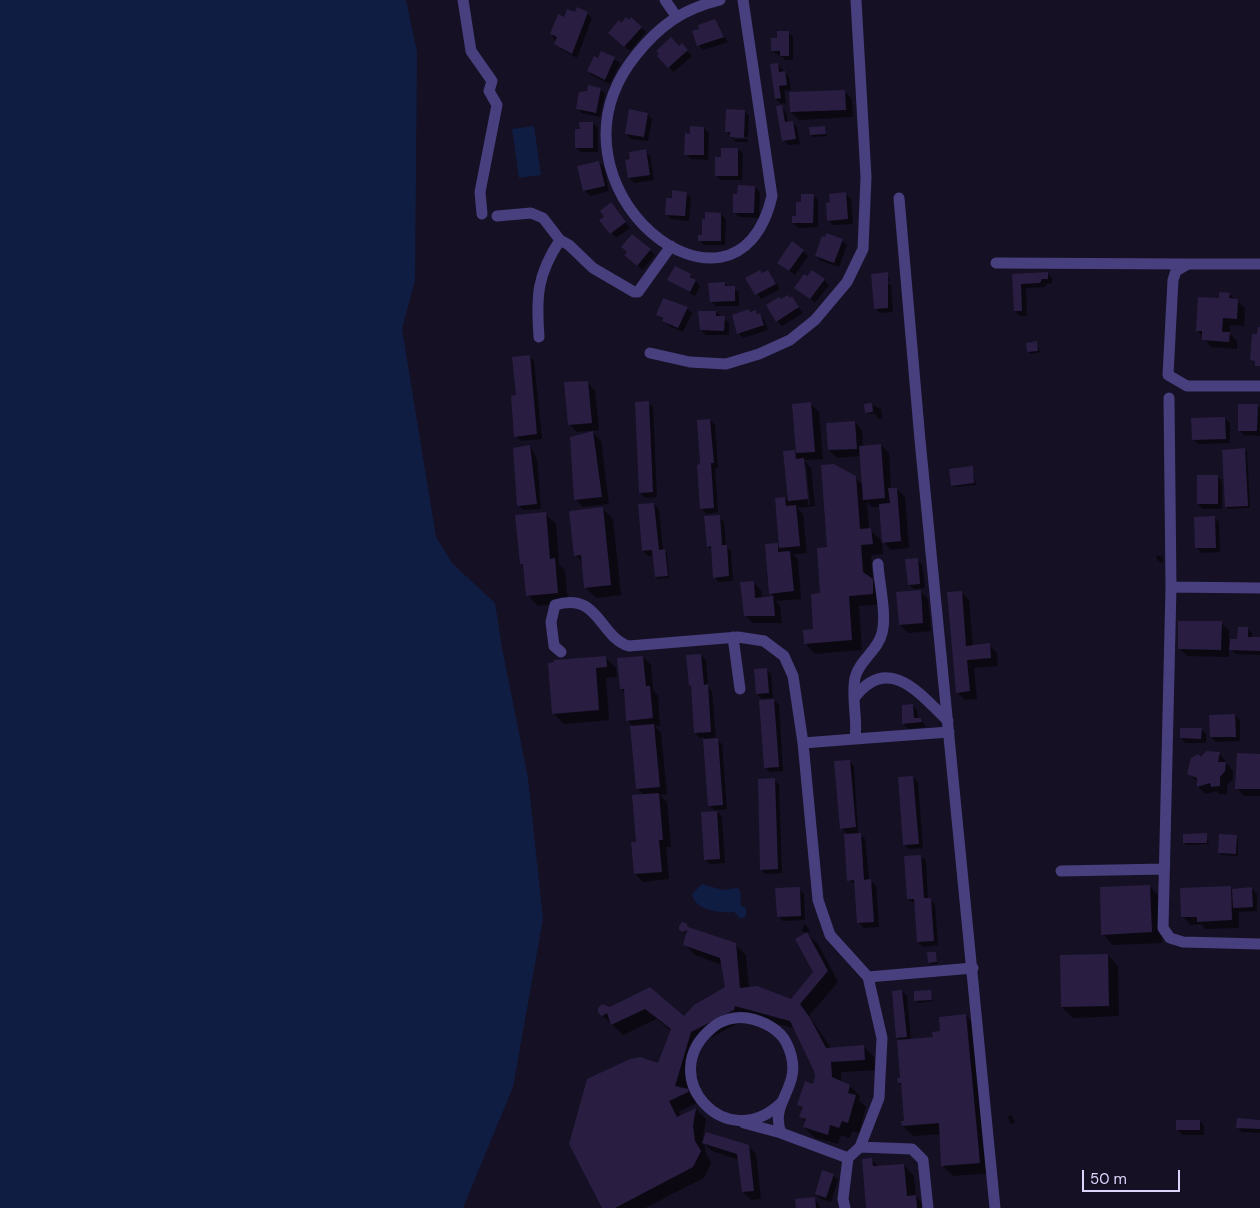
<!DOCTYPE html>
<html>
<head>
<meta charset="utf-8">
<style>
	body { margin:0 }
	#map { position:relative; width:1260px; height:1208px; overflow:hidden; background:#151023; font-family:"DM Sans",sans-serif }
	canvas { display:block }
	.scale { position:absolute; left:1082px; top:1170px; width:98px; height:22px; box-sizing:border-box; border:2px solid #ded5fc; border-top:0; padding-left:6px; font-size:15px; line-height:18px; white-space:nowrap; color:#ded5fc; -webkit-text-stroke:4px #151023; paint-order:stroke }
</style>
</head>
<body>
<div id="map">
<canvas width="1260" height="1208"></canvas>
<div class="scale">50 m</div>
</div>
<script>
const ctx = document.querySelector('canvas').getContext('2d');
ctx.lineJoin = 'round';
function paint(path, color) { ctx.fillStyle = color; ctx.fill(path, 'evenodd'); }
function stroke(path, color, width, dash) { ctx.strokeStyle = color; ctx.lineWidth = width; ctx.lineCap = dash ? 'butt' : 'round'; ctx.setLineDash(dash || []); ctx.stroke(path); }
paint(new Path2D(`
	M0,0H406L417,52L415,280L402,329L436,537L452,563L495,603L502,648L528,778L543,919L513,1087L463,1208H0Z
	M534,126L541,175L519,178L512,129Z
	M702,884L723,890L737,888L740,890L741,906L746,908V916L741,919L734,912C720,913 695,911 692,894Z`), '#101d42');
paint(new Path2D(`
	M587,13L592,18L577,58L561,49L551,34L565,18Z
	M714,21L728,42L703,50L698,45Z
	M622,24L641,27L646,32L630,51L614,38Z
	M788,32L793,37V60H786L773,51Z
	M682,45L692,56L674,72L658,56Z
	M602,52L620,63L610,84L593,76L588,71Z
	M777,64L789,77L791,90L784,91L786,103L781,104L776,99Z
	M600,89L605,94L600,117L582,113L577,108Z
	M844,91L852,99L853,117L799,120L791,112Z
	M781,107L786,112L788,123L792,122L797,127L800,144L788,145L783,140Z
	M744,111L749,116L748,137L732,136L734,139H748V142H736L727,132Z
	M647,114L652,119L648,141L631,139L626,134Z
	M593,123L598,128V152H581L576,147L581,130Z
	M825,127L827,136L813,137L811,134Z
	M704,128L709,133L708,160L691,159L686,154L691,135Z
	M738,149L743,154L742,180H721L716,175L722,158Z
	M645,151L650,156L654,180L634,183L629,178L627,161Z
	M599,162L604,167L609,191L590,196L585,191L579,167Z
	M755,187L760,192L759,218L739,217L734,212L739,195Z
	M686,193L691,198L689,221L671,219L666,214L673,200Z
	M846,194L851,199L853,224L833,225L828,220Z
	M813,195L818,200V227L798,228L793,223L798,217L803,203Z
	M616,209L630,228L616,238L601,220Z
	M721,214L726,219L725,245H704L699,240L703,236L707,220Z
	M633,235L655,255L643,270L631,260Z
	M842,240L847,245L839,267L821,261L816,256Z
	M803,251L808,256L795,275L778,263Z
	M768,271L780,289L761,299L747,278Z
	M1047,273L1052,278V283L1047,284L1045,287L1026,288L1027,316H1020L1015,311L1014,275Z
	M887,274L890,281H886L891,286L893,312L880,313L875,308Z
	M690,275L700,286L695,296L669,280Z
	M824,280L829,285L815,303L795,287Z
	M725,284L739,292V306H716L711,301Z
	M1229,294L1245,308L1244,326L1230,325V334L1237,341V349L1211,347L1197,330L1220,299Z
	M792,298L803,313L782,326L777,321L781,300Z
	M687,308L692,313L683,332L669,326L658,315Z
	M749,310L752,313L756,312L764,319L768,330L743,338L738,333Z
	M716,312L729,323V335H706L701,330Z
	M1036,342L1040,352L1031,354L1028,352Z
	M529,356L534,361L542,439L521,441L516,436L517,396Z
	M588,383L595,391L599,430L577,432L569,424Z
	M648,402L653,407L657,497L645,498L640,493Z
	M811,404L819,412L823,459L804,460L811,468L815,506L797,508L803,514L807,553L793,554L798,560L801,599L776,601L780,606L782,623H753L745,615L753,582L761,590L762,599L775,598L771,593L777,544L780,547L785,498L789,502L784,452L797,451ZM804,466H806L810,505H808Z
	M872,405L881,409L882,419H878L876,414H868L866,412Z
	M1258,406L1260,408V436L1244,435L1239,430Z
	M1225,418L1230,423V443L1198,444L1193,439Z
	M710,420L715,425L718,468H715L718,512L707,514L702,509V466Z
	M855,422L862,430L863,446L881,445L889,453L891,489H897L905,497L909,548L891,550L882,540L883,554L871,555L873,581L883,591V604L859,606L862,650L815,654L805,643L814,630L828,548L855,477L863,485L861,456L837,458L829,450ZM867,502L872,507H881L883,542L869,529Z
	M593,433L601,441L609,504L583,507L575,499Z
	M530,446L537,459L541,509L523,510L518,505L514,449Z
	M1244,450L1247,452L1250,508L1228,509L1226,507Z
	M972,467L976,485L954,487L952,485Z
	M1217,476L1222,481V509H1203L1198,504Z
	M654,504L659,509L663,551L667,553L669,578L658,579L656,577L654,555L648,556L643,551L639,505Z
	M602,508L613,519L621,595L596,598L585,587L583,563L575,555Z
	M545,514L556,524L559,564L565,570L568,603L538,606L528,595L525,567L521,564Z
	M719,517L724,522L726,546L731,551L733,581L719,582L714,577L713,551L708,546Z
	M1214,517L1219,522L1220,552L1202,553L1197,548Z
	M1156,555L1163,557V563L1157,560Z
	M917,560L922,564L925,588L914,589L909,584Z
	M920,591L928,599L931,631L908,633L900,625Z
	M961,592L969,600L973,646L989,645L997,653L998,666L974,668L977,699L965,700L957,692Z
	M1221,623L1229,630V641L1239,640L1247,628L1252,633V638H1260V655L1236,654L1229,648V657L1187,656L1179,648Z
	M701,655L706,660L708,687L712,691L716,739L722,744L727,809L715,810L722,817L725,863L710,864L705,859L716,812L709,805L704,737L700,738L695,733L692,688L690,685Z
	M605,657L616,668L617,677L606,678L609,720L564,724L553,713Z
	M643,657L651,665L653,690L658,695L660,726H655L661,733L667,794L660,795L667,802L671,847H666L669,879L643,882L635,874L644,795L637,788L634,727L627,720L625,693L621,689Z
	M766,669L771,674L773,698L762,699L757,694Z
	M774,700L779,705L783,771L770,772L765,767Z
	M912,705L917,710L918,719H921L926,727L908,729L903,724Z
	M1235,715L1240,720V741L1216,742L1211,737Z
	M1201,729L1206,734V743H1186L1181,738Z
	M1219,753L1233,771V779L1227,785V794H1220L1216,791L1206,794L1198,787V782L1188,773L1201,759Z
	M1260,755V796H1244L1237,788Z
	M849,761L854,766L858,832L865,839L869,880L876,885L879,927L864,928L859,923L856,885L849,880L848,835L841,828Z
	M913,777L918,782L923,848L909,849L904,844Z
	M774,780L779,785L782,873L766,874L761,870L759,829L762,828Z
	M1206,835L1209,844L1186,845L1184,843Z
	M1236,836L1238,838V856L1221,855L1219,853Z
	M921,856L926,861L928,899L935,904L938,945L923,947L918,942L915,904L908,899Z
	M1149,886L1160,897L1162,943L1113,945L1103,934Z
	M1230,888L1232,890L1252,889L1257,894V911L1239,912V928L1206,929L1201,924L1191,925L1183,917Z
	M799,889L804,894L805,920L783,921L778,916Z
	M804,924L806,925L810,931L807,934L818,944L838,982L809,1016L831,1048L863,1046L874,1057L875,1070L841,1072V1082L850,1086L860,1096L859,1100L866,1107L859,1133L852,1131L850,1138L841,1135L838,1144L815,1138L804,1127L806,1122L801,1117L803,1109L799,1104L813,1085L816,1078L815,1071L796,1029L745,1015L744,1020L701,1043L687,1090L698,1102L679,1112L681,1117L696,1109L706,1119L703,1137L706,1153L711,1163L704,1178L645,1208H603L671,1031L656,1019L623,1035L599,1012L650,989L684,1017L726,987L722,965L695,955L684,944L687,934L681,930L689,929L735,944L746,955L749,988L791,1000L815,973L807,934L802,931Z
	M936,953L938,964H931L929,962Z
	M1108,955L1118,966L1119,1016L1073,1018L1062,1007Z
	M902,991L907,996L911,1040L934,1038L966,1015L976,1026L990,1173L953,1176L943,1166L942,1134L913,1136L903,1126L906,1122L902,1086L899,1083L902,1079L901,1041L897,1038Z
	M930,991L933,1001L918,1003L916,1001Z
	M1012,1115L1015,1123L1010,1124L1008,1116Z
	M1200,1121L1204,1126V1135H1183L1178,1130Z
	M1260,1121V1133L1242,1132L1237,1127Z
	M704,1143L748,1146L756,1154L761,1199L751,1200L743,1192L739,1160L712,1151Z
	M872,1160L879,1167L904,1165L914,1176L916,1196L926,1208H867Z
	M833,1175L838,1180L831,1202L821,1199L816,1194Z
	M814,1199L819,1204L820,1208H797Z`), '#0007');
paint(new Path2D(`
	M577,7L588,12L572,54L554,44L557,37L550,34L558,14L564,17L567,9L575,12Z
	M626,17L629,20L631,17L642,27L624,47L608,33L619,20L621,23Z
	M715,19L724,37L697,46L692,31L699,29L698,25Z
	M777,31H789V56H780V51H771V38H777Z
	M671,37L679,46L682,43L688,50L668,68L657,56L659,54L656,51Z
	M601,51L615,57L605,80L587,71L594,56L598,58Z
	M778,63L779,72L785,71L787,85L779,86L781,98L775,99L770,64Z
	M588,85L601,88L596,113L576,109L579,92L587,91Z
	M845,90L846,110L790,112L789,92Z
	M782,105L785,122L793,121L796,139L782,141L776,106Z
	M629,109L648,113L644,137L625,134Z
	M726,109L745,110L744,138L730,137V132H725Z
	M579,122H593V148H575V129H580Z
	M690,126L704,127V155H684L685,133L690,134Z
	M825,126L826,134L810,135L809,127Z
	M721,148H738V176H715V157H721Z
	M646,149L650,175L628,178L625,160L630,159L629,152Z
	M599,161L605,186L583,191L577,166Z
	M738,185L755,186L754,213H733V194H737Z
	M672,190L687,192L685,216L665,215L666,198H672Z
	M846,192L848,219L827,221L826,203L830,202L829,194Z
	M801,194H814L813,223H792V216H796V202H801Z
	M611,202L626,222L610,234L599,220L604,217L600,211Z
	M705,212L721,213V241H698V235H702V219H705Z
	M826,233L843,239L834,263L815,256L822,236L825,237Z
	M632,234L651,249L637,266L624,255L627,252L621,247Z
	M792,241L804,250L789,271L777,263Z
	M675,266L691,274L690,277L696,280L690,292L667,280Z
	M760,270L762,273L768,270L776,284L755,295L745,278Z
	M812,270L825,279L810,299L794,288L804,274L807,276Z
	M888,272V308L874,309L871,274Z
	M1048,272V279H1042L1040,283L1021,284L1022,311H1014L1012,274Z
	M725,282V286H735V301L710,302L708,283Z
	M1219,292L1230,293L1229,298L1238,299L1237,319L1223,318L1222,332H1230L1229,342L1202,340V331H1196L1198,297L1219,298Z
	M788,295L790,298L792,296L799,307L776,322L766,305L779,297L781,299Z
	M663,298L688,307L678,328L662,321L663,318L656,315Z
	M749,309L750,312L756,310L757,314L760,313L764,325L737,334L732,315Z
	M698,311H716V316H725L724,331L700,330Z
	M1258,327H1260V366H1255V361L1250,360L1252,334H1257Z
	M1037,341L1038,351L1027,352L1026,343Z
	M530,355L537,434L514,437L511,396L516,395L512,357Z
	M588,381L592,423L568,425L564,382Z
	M649,401L653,492L639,493L635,402Z
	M811,402L815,452L796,453L792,404Z
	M872,403L873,412L865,413L864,404Z
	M1238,404H1258L1257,431H1238Z
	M1225,417L1226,439L1192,440L1191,418Z
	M710,419L714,463H711L714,508L700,509L697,465L700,464L697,420Z
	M855,421L857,449L828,450L826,423Z
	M593,431L602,497L574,500L570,437Z
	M881,444L885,498L863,500L859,446Z
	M530,445L537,504L517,506L513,448Z
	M1245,448L1248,506L1225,507L1222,450Z
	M795,450L796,459L804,458L808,499L788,501L783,451Z
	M834,464L856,476L860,529L871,528L873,544L861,545L863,572L873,579V594L849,596L852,640L804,644L803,630L813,629L811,594L820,593L817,548L827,547L821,465Z
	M973,466L974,483L951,486L949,469Z
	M1197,475H1218V504H1197Z
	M888,488H897L901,541L882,543L879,504L890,503Z
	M785,497L786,506L796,505L800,546L779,548L775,498Z
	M654,503L659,550L665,549L668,576L655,577L652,550L642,551L638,504Z
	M603,507L611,585L584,588L581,555L574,556L569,511Z
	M546,512L550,559L555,558L558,593L526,596L523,564H520L515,515Z
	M720,515L722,545H727L729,576L713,578L711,546L707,547L704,516Z
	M1215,516L1216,548H1195L1194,517Z
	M778,543V552L790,551L794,591L769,594L765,544Z
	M918,558L920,584L908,585L905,559Z
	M754,581L755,598L773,596L775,616H744L740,582Z
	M921,590L923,623L899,625L896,592Z
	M962,591L966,646L990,643L991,658L967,660L970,691L956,693L947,592Z
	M1178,621H1222L1221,650L1178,649Z
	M1238,627H1248V637H1260V651L1229,650L1230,639H1237Z
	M701,654L704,685L708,684L711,732L694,733L691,685L689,686L686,655Z
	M606,656L607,667L596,668L599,710L552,714L548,663L554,662V660Z
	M643,656L646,686H650L653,718L626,721L624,689H620L617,658Z
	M767,668L769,693L756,694L754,669Z
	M774,699L779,767L764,768L759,700Z
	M913,704L914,718H921L922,722L902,724V705Z
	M1235,714L1236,737H1210L1209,715Z
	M654,724L660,787L636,789L630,726Z
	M1180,728H1202L1201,739L1180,738Z
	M718,738L723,805L708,806L703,739Z
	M1206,751L1220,752L1218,762H1226L1225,771L1220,777V786L1211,787L1210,783L1197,787V778L1187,774L1191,758L1198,754L1201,757Z
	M1237,753L1260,754V789H1235Z
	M850,760L856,827L840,829L834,761Z
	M913,776L919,844L903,845L898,777Z
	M775,778L778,869L760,870L758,779Z
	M659,793L663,840H659L662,872L634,874L631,842H636L632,795Z
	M717,811L720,859L704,860L701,812Z
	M861,833L864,880L871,879L874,922L857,923L854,880L847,881L844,834Z
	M1207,833V843H1183V834Z
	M1219,834L1237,835L1236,854L1218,853Z
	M921,855L924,898H931L934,941L917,942L914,899H907L904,856Z
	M1150,885L1152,932L1101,935L1100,887Z
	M1231,886L1232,920L1197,922V917H1181L1180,888Z
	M800,887L801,916L777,917L775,888Z
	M1252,887L1253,907L1233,908L1232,889Z
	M682,922L686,923L688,927L736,943L740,988L757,986L791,999L813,972L795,939L807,932L828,971L800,1004L810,1018L826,1048L864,1045L865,1060L831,1062L832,1077L850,1085L848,1093L856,1095L848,1123L842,1121L839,1128L830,1125L828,1135L803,1127L806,1119L799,1117L803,1107L797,1105L805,1081L813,1084L815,1077L814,1071L790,1021L735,1006L734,1010L691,1032L675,1086L688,1089V1092L669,1101L677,1117L696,1108L693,1126L695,1141L701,1151L693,1167L615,1208H602L569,1144L587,1079L630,1059L640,1057L658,1063L671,1029L645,1009L611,1025L607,1013L602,1016L598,1013V1008L602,1004L610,1007L650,987L684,1016L694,1005L725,987L720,958L683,945L687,930L683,932L679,930V926Z
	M927,952H936L937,962L928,963Z
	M1108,954L1109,1006L1061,1007L1060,955Z
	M902,990L907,1037L896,1038L892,991Z
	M931,990L932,1000L914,1001V991Z
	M966,1014L980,1163L941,1166L939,1123L902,1126L901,1121H904L901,1083H898L897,1078H900L897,1040L933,1037L932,1032L940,1031L939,1017Z
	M1237,1118L1260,1120V1129L1236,1128Z
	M1176,1120H1200V1130H1176Z
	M706,1132L749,1145L754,1191L742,1192L737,1154L702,1143Z
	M872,1158L873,1166L904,1164L907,1196L916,1195L917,1208H866L862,1159Z
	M822,1170L834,1174L826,1198L815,1194Z
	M815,1197L816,1208H796L795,1199Z`), '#291e42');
stroke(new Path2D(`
	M463,0L471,51L492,81L489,91L497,105L480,192L482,214
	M665,0L676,16
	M720,0C683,9 660,25 636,55C530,187 737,349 772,196L743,0
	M899,198L920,440L995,1208
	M497,216L531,213L543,218L560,240L569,245L593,268L634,292H638L671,246
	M996,263L1188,264
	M1260,264H1188L1176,271L1173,280L1168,375L1187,386H1260
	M539,337C536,296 537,275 560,240
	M650,353L690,362L726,364L759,354L790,340L815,320L847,282L863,249L866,177L856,0
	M1169,398L1171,587L1163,928L1170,938L1183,942L1260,944
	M1171,587L1260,588
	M733,637L740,689
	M561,652L554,646L551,622L555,605C599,591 599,637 629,646L738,637L764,641L784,656L793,676L803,743L818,900L830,935L868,977L973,968
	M855,697C889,653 921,695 948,721
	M855,739L949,732
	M803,743L855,739C858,719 851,698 855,678C859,660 878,651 882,633C887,615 879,583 878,564
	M1061,871L1164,869
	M744,1123L781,1133L848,1158
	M781,1133C768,1099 807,1087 787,1044C780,1029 763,1021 747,1018C735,1016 721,1020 712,1028C654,1076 726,1156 781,1103
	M860,1147L912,1149L923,1160L928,1208
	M845,1208L843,1199L848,1158L860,1147L879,1098L882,1038L868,977`), '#483f7e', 11);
</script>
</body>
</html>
